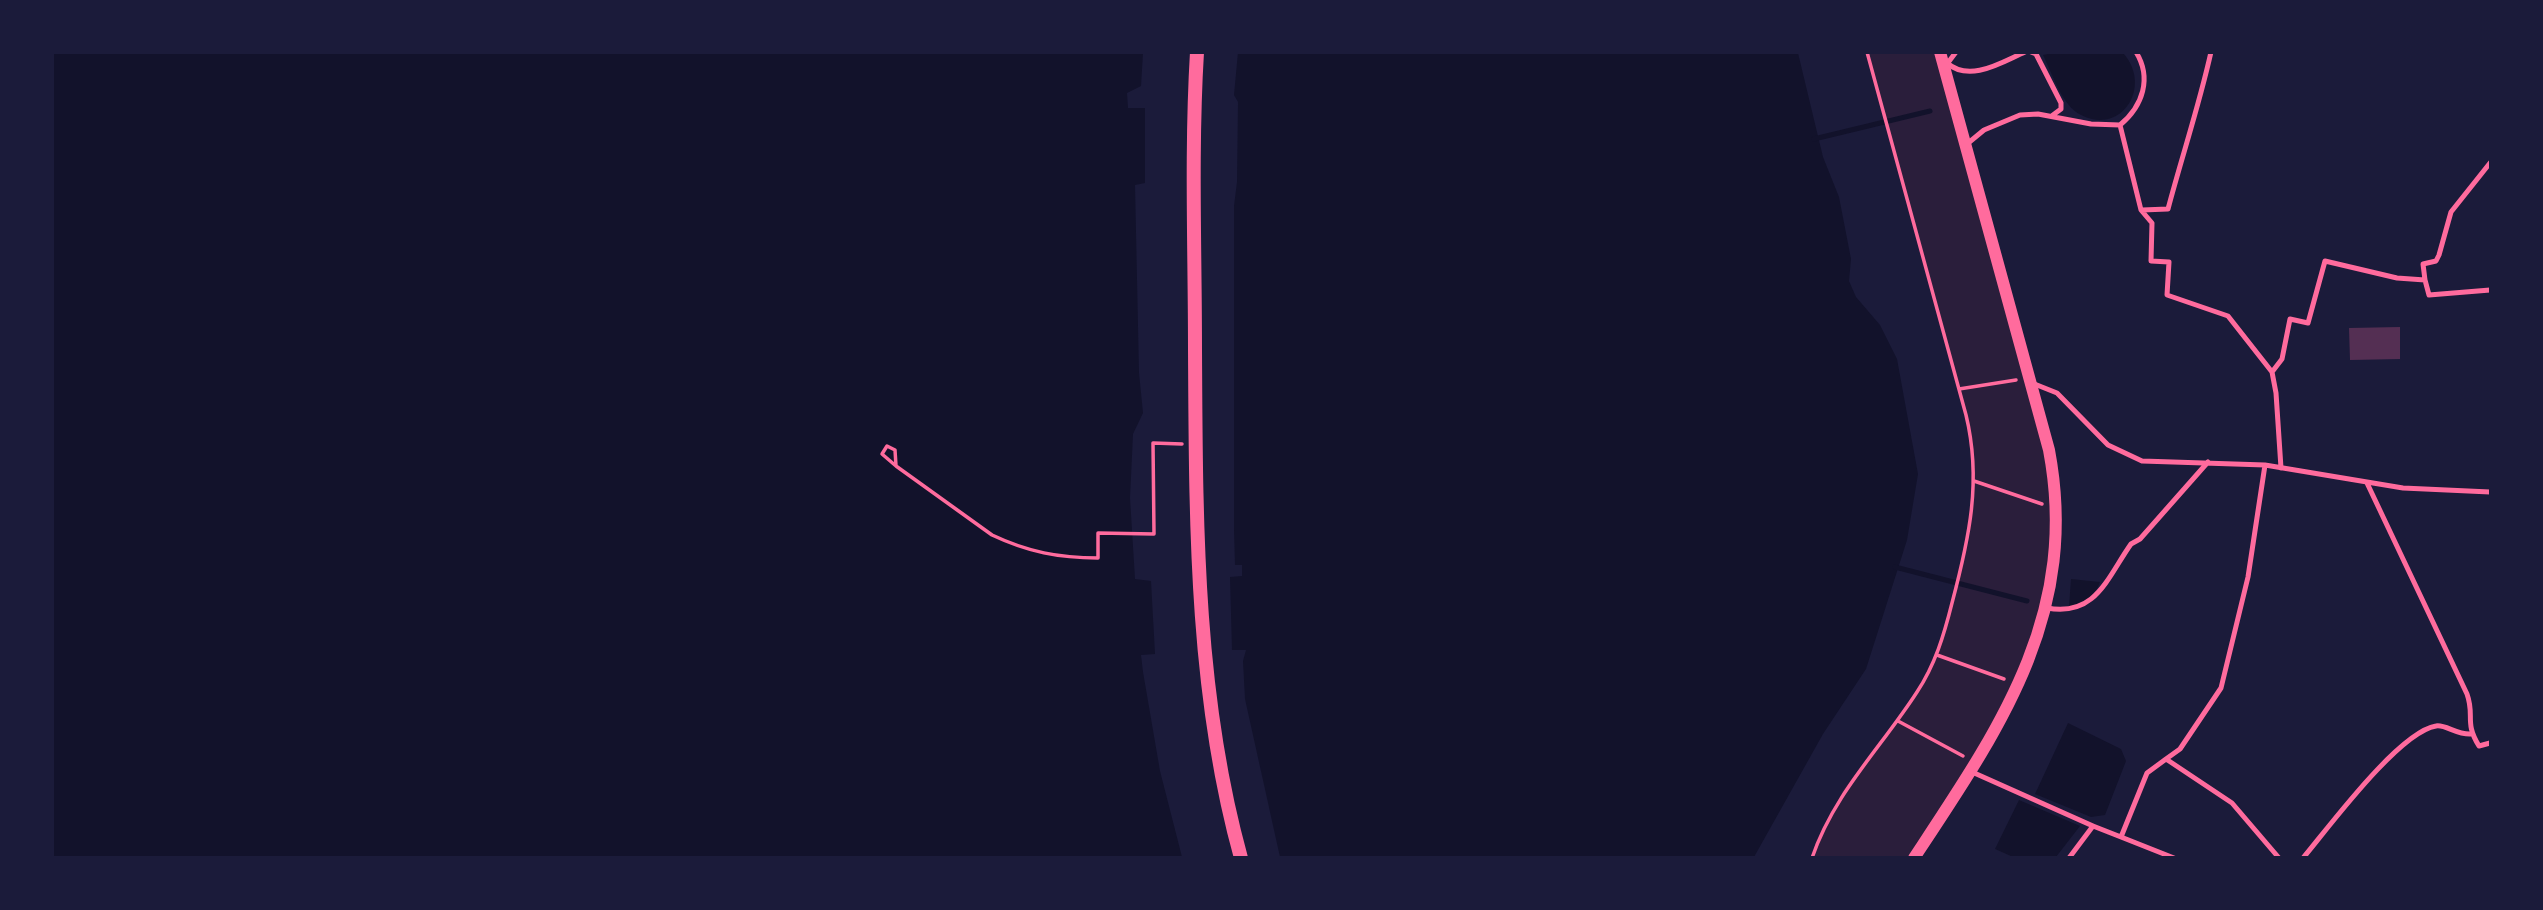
<!DOCTYPE html>
<html>
<head>
<meta charset="utf-8">
<style>
	body { margin:0 }
	#map { position:relative; width:2543px; height:910px; overflow:hidden; background:#1b1b3a; font-family:Signika,sans-serif }
	canvas { display:block }
	.frame { position:absolute; inset:0; border:54px solid #1b1b3a; pointer-events:none }
</style>
</head>
<body>
<div id="map">
<canvas width="2543" height="910"></canvas>
<div class="frame"></div>
</div>
<script>
const ctx = document.querySelector('canvas').getContext('2d');
ctx.lineJoin = 'round';
function paint(path, color) { ctx.fillStyle = color; ctx.fill(path, 'evenodd'); }
function stroke(path, color, width, dash) { ctx.strokeStyle = color; ctx.lineWidth = width; ctx.lineCap = dash ? 'butt' : 'round'; ctx.setLineDash(dash || []); ctx.stroke(path); }
paint(new Path2D(`
	M1867,53H1940L2049,450L2056,550L2018,686L1914,857L1812,858L1843,790L1898,721L1933,664L1969,542L1974,491L1972,440L1936,299Z`), '#2a1e3b');
paint(new Path2D(`
	M1238,52L1798,53L1823,157L1839,197L1851,259L1849,281L1856,297L1880,325L1897,359L1918,474L1907,540L1866,669L1823,734L1754,857H1280L1245,699L1243,661L1246,650H1232L1230,577L1242,576V565H1235L1234,530V206L1237,182L1238,102L1234,95Z
	M52,53H1143L1141,86L1127,93L1128,108H1145V183L1135,185L1139,373L1143,413L1133,434L1130,498L1135,579L1151,581L1155,654L1141,655L1143,672L1160,771L1182,857H53Z
	M2053,53H2123C2153,86 2122,136 2081,115C2062,106 2052,73 2043,55Z
	M2071,579L2100,582C2095,597 2083,604 2069,607Z
	M2068,723L2121,749L2126,761L2105,815L2091,817L2035,794Z
	M2019,800L2080,826L2056,857H2013L1995,849Z`), '#12122b');
stroke(new Path2D(`
	M1814,139L1930,111
	M1895,567L2027,601`), '#12122b', 5);
paint(new Path2D(`
	M2400,327V359L2350,360L2349,328Z`), '#542f53');
stroke(new Path2D(`
	M1959,389L2016,380
	M896,466L895,450L887,446L882,454L896,466L992,535C1028,552 1059,558 1098,558V533L1154,534L1153,443L1182,444
	M1974,481L2042,504
	M1937,655L2004,679
	M1898,721L1963,756
	M1812,858C1834,793 1881,748 1917,692C1935,665 1944,635 1952,603C1969,539 1982,481 1966,415L1867,52`), '#ff6b9d', 3.5);
stroke(new Path2D(`
	M2031,52L2036,54L2061,103V109L2053,115
	M1947,63C1970,83 2002,62 2025,52
	M1947,64L1956,52
	M2120,125L2141,210L2152,223L2151,261L2169,262L2167,295L2228,316L2272,372L2276,393L2281,468
	M1967,144L1984,130L2020,115L2038,114L2091,124L2120,125C2143,106 2152,78 2136,52
	M2142,210L2168,209C2182,156 2199,106 2211,52
	M2425,280L2423,264L2436,261L2439,255L2451,212L2490,163
	M2272,372L2282,359L2290,319L2308,323L2325,261L2397,278L2425,280L2429,295L2490,290
	M2032,383L2057,393L2108,445L2142,461L2265,465L2403,488L2490,492
	M2367,483L2467,694C2475,716 2464,722 2479,746L2490,743
	M2047,608C2096,617 2107,578 2131,544L2140,539L2208,462
	M2166,759L2180,749L2221,688L2248,577L2265,465
	M1972,772L2093,826L2069,858
	M2093,826L2121,837L2147,773L2166,759L2232,803L2279,858
	M2121,837L2174,858
	M2303,858C2329,827 2399,732 2436,726C2445,724 2457,735 2471,734`), '#ff6b9d', 5);
stroke(new Path2D(`
	M1914,858C2000,728 2080,614 2049,450L1940,52`), '#ff6b9d', 12);
stroke(new Path2D(`
	M1197,52C1191,151 1195,250 1195,349C1196,519 1195,692 1241,858`), '#ff6b9d', 14);
</script>
</body>
</html>
